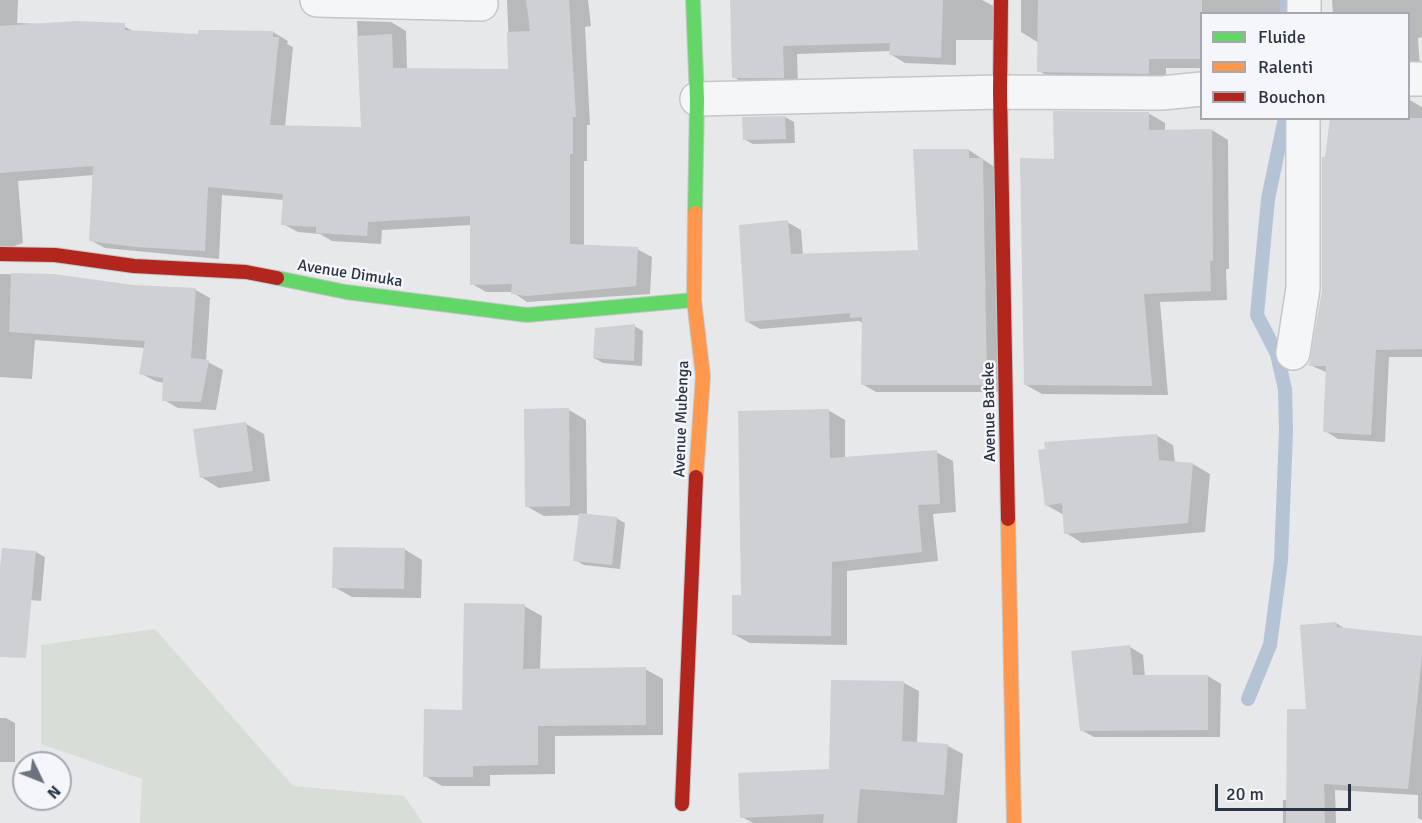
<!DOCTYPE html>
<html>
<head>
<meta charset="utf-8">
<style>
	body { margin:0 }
	#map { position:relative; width:1422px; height:823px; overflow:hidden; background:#e6e8ea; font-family:Signika,sans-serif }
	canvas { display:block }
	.legend { position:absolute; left:1200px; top:12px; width:210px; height:108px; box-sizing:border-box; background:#f4f6f9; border:2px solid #a4a8b1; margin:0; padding:8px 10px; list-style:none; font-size:18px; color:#2b3445 }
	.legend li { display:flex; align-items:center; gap:12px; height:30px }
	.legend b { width:30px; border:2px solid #a4a8b1 }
	.north { position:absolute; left:12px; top:751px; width:60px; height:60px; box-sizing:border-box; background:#f4f6f9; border:2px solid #a4a8b1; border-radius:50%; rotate:133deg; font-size:16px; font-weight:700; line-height:24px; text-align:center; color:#2b3445 }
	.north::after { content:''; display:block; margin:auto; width:21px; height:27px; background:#6c737f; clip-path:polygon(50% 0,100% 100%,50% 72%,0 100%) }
	.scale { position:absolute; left:1215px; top:784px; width:136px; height:27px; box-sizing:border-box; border:3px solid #2b3445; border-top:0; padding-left:8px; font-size:18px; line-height:21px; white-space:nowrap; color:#2b3445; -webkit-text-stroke:4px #f4f6f9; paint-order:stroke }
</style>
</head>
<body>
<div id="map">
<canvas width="1422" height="823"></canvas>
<ul class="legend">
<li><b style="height:8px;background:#63d668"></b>Fluide</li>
<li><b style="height:8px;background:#ff974d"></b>Ralenti</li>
<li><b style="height:8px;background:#b3261e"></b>Bouchon</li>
</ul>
<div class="north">N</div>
<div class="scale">20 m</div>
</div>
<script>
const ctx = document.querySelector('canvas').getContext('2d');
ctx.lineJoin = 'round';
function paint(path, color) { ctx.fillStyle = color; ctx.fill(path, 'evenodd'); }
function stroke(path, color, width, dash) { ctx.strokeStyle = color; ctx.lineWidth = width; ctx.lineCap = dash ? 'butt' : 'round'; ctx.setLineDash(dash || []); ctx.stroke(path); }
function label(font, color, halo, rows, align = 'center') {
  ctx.font = font + ' Signika,sans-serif'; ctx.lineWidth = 5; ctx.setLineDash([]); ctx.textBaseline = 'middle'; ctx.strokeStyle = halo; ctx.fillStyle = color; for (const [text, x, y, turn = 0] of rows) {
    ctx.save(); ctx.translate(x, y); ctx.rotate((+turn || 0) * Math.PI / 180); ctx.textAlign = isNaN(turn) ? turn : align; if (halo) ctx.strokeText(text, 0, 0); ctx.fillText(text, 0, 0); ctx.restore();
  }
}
paint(new Path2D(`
	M155,629L293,786L404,796L423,823H140L142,779L41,744V645Z`), '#d6ded6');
paint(new Path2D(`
	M0,0H18L17,23L125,27L133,31L199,36V30L273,32L288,41L287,44L293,47L285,127L362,128L357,21L391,22L406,31L407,69L510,71L507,0H588L591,26L585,27L590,125H587V161H584V246L637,249L652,257L650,294L527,302L512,292H486L472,284L471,225L382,230L381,244L332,241L320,234L298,232L283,224L284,200L222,195L219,259L105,248L90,240L94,175L18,181L23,243L0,251Z
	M731,0H982L997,8L996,40H956V65L905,63L890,54L891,51L797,54L798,86L748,85L733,77Z
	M1021,0H1282V14H1202V68H1166V83L1056,81L1039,71V43L1021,32Z
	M1332,0H1422V37L1418,38L1420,68L1408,74V14H1333Z
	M1408,99L1422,107V357H1389L1385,442L1338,439L1325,431L1328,373L1310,365L1408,118Z
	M1148,113L1165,123V131L1212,130L1228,140L1229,269H1226L1227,300L1160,302L1168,395L1042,394L1026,385L1055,160Z
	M785,117L794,122L795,143L753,144L744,139Z
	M969,150L996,168L1000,392H876L862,384L864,324L859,321L760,329L746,321L787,222L801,230L803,255L920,251Z
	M0,274L53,275L133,286L196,290L210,298L206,361L223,370L216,410L178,408L164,400V383L155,381L140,373L145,348L35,340L32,379L0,377Z
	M634,326L643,331L642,366L603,363L594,358Z
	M569,410L586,420L587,515L616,518L625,523L620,569L584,565L575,560L580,515L544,516L526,506Z
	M828,410L845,420V459L936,452L953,461L956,512L933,514L938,561L847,571V645L750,643L733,634L742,596Z
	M246,424L264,434L270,481L219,488L201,477Z
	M1156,435L1173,445L1175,463L1193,464L1210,474L1205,532L1082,543L1066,533L1064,515L1046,505Z
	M404,549L422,560L421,598L352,597L334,587Z
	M36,552L45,557L41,601L8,598L0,593V584Z
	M524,606L542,616L540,670L645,669L663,679V735L555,736V774L490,775V786H442L425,776Z
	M1336,623L1347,630L1422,638V820L1418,818V795L1335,790L1336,823H1283V800H1288L1308,710Z
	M1130,647L1143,655L1145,677L1208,676L1221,684L1220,737H1094L1081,730Z
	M904,683L919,691L917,744L948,746L963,754L957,823H753L742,817L830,771Z
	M0,718H6L15,723V762H0Z`), '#0003');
stroke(new Path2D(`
	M1287,0V14
	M1248,699L1270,645L1281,561L1286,431L1285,389L1277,354L1257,315L1268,199L1285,118`), '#b4c4d5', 14);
paint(new Path2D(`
	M526,0H569L576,117H573V154H570V244L638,247L636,286L527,296L511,294L512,284L470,285V216L368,222L367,236L316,233V227L281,225L283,194L208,187L205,251L136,247L89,241L93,166L0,173V26L77,21L125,23V30L198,34V30L273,31V37H279L270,125L361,127L357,36L392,34L393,68L508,69L507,32L530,31Z
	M730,0H943L941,58L889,55L890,43L783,46L784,78H732Z
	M1038,0H1202V59H1149V74L1037,72Z
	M1053,111L1149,112V130L1212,129L1213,261H1210L1211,291L1144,294L1152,386L1024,385L1020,158L1054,159Z
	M785,116L786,139L743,140L742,117Z
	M1330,118H1422V349L1376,350L1371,435L1323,432L1326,366H1309L1322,291V157H1325Z
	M913,149H969V158H983L987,385H861L862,317L850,318V313L745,322L739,225L788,220L791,254L918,250Z
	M11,273L54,274L133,285L196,288L191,358L209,360L201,402L162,401L163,378L139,374L145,341L9,332Z
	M635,324L634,361L593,358L595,328Z
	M569,408L570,506L525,507L524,409Z
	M829,409L830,458L937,450L940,504L918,505L922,552L832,562L831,636L732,635V595H741L738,411Z
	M246,422L253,471L200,478L193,429Z
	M1157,434L1159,460L1193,463L1188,523L1064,534L1062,503L1045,506L1038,450L1045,449L1044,442Z
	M579,513L617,517L612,565L573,561Z
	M333,547L405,548L404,589L332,588Z
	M2,548L36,551L26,658L0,657V568Z
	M464,603L525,604L523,669L646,667V725L538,726V765L473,766V777H423L424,709L462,710Z
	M1336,622L1337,627L1422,636V655L1408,789L1324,784L1325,823H1286L1287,709H1306L1300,625Z
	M1130,645L1133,675H1208V730L1080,731L1071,651Z
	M831,680L904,681L902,741L948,744L944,795L860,789L857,823H823L824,814L740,818L738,773L829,769Z`), '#ced0d3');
const street = new Path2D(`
	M317,0L481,4
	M1304,14V0
	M1408,79H1422
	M697,99L1000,92L1162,93L1202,89
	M1293,353L1303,288V118`);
const fast = new Path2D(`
	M693,0L697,99L695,213
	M277,278L346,292L527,315L694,300`);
const slow = new Path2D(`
	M695,213L694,300L703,376L696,477
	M1008,519L1014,823`);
const jam = new Path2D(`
	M1001,0L1000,92L1008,519
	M0,254L55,255L134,266L246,272L277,278
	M682,804L696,477`);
stroke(street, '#c4c6c8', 36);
stroke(fast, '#c4c6c8', 16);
stroke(slow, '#c4c6c8', 16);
stroke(jam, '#c4c6c8', 16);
stroke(street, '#f5f6f7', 33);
stroke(fast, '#63d668', 14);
stroke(slow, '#ff974d', 14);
stroke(jam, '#b3261e', 14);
label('16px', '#2b3445', '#f4f6f9', [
	["Avenue Dimuka",350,274,9],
	["Avenue Bateke",990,412,-91],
	["Avenue Mubenga",682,419,-88]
]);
</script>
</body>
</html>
